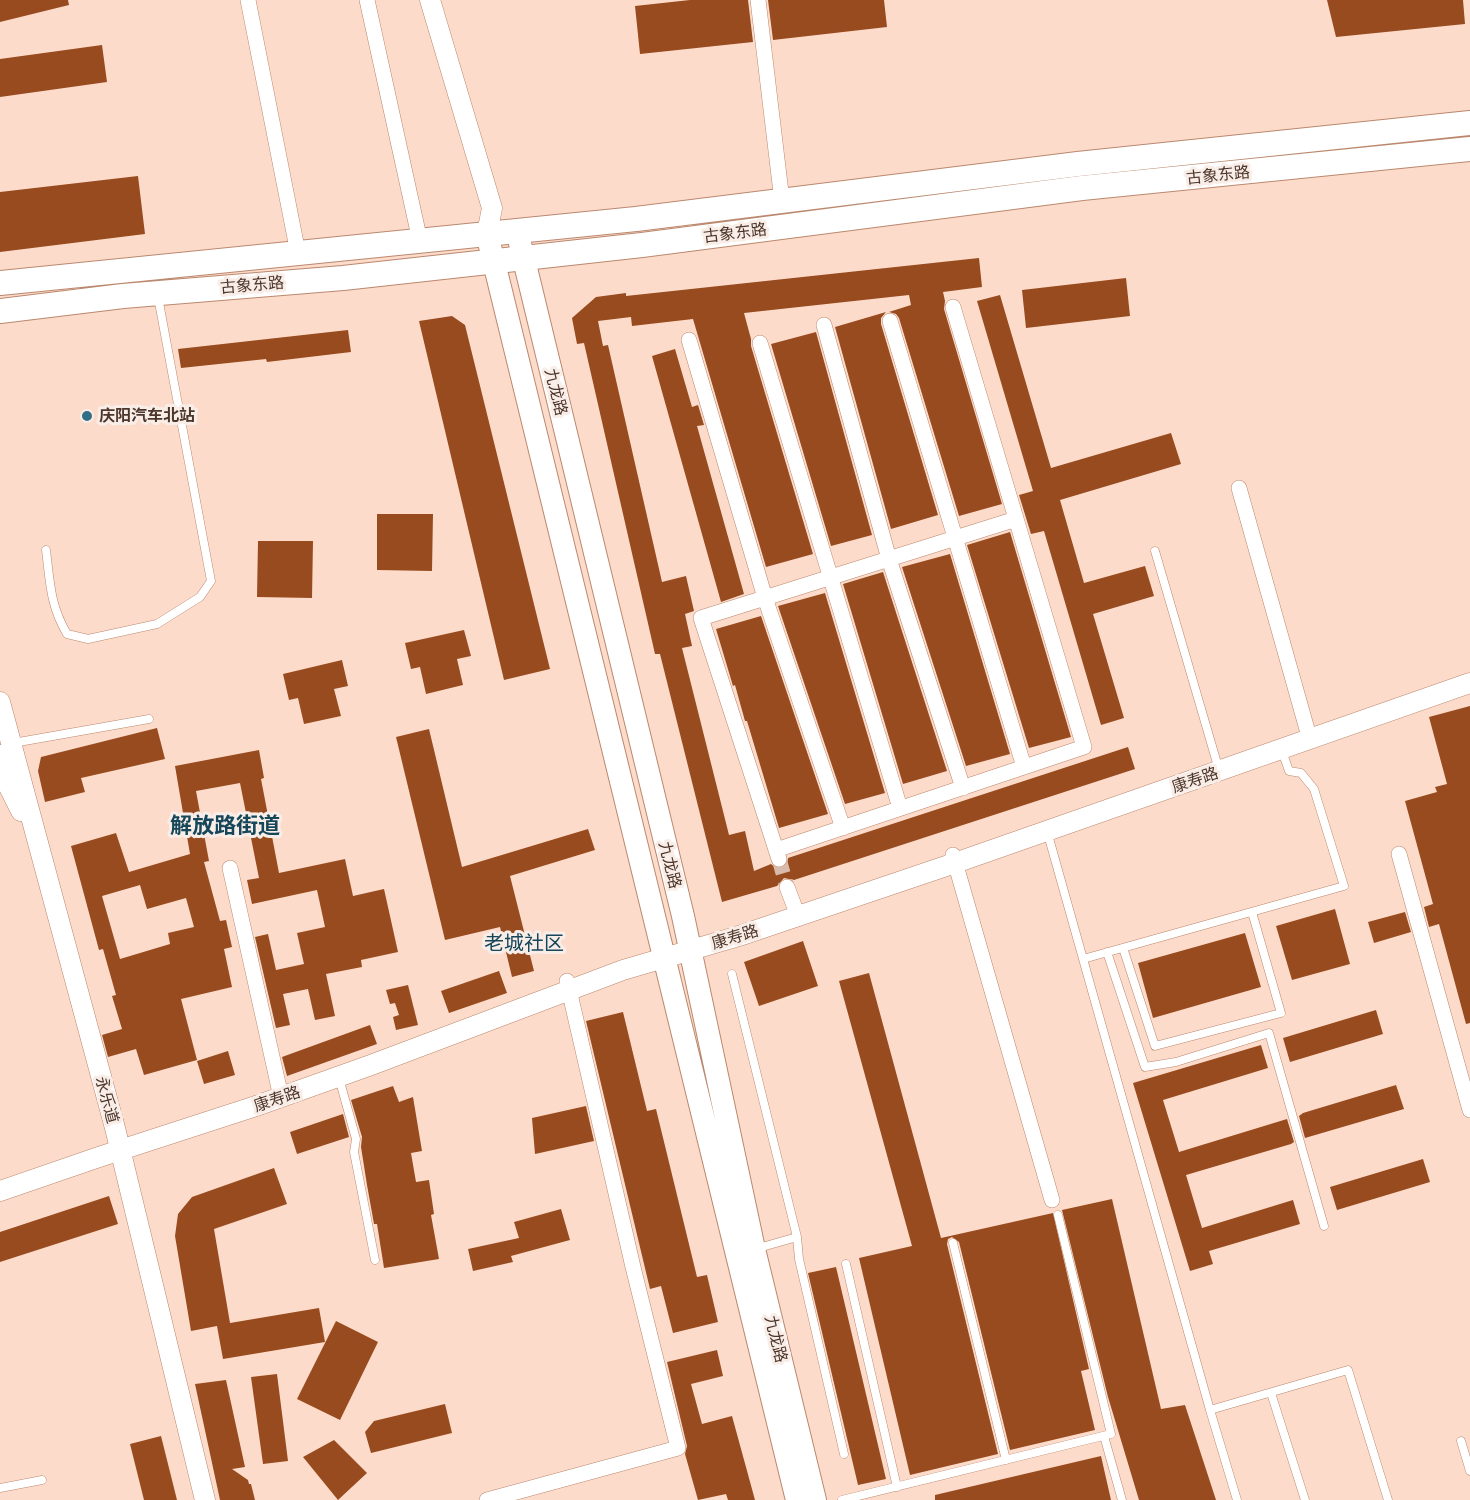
<!DOCTYPE html>
<html>
<head>
<meta charset="utf-8">
<style>
	body { margin:0 }
	canvas { display:block; background:#fddbca }
</style>
</head>
<body>
<canvas width="1470" height="1500"></canvas>
<script>
const ctx = document.querySelector('canvas').getContext('2d');
ctx.lineJoin = 'round';
function paint(path, color) { ctx.fillStyle = color; ctx.fill(path, 'evenodd'); }
function stroke(path, color, width, dash) { ctx.strokeStyle = color; ctx.lineWidth = width; ctx.lineCap = dash ? 'butt' : 'round'; ctx.setLineDash(dash || []); ctx.stroke(path); }
function label(font, color, halo, rows, align = 'center') {
  ctx.font = font + ' Barlow,"Noto Sans SC",sans-serif'; ctx.lineWidth = 6; ctx.setLineDash([]); ctx.textBaseline = 'middle'; ctx.strokeStyle = halo; ctx.fillStyle = color; for (const [text, x, y, turn = 0] of rows) {
    ctx.save(); ctx.translate(x, y); ctx.rotate((+turn || 0) * Math.PI / 180); ctx.textAlign = isNaN(turn) ? turn : align; if (halo) ctx.strokeText(text, 0, 0); ctx.fillText(text, 0, 0); ctx.restore();
  }
}
paint(new Path2D(`
	M0,0H68L69,5L0,22Z
	M690,0H748L753,42L640,54L635,6Z
	M768,0H884L887,27L773,40Z
	M1327,0H1463L1465,24L1336,37Z
	M102,45L107,82L0,97V59Z
	M138,176L145,234L0,252V192Z
	M979,258L982,287L943,292L945,301L944,309L1002,504L959,516L899,318L896,314L889,312L911,305L909,295L744,313L751,339V346L813,554L766,567L693,319L632,326L631,317L598,321L603,346L608,345L662,582L686,576L694,611L685,614L692,646L682,648L729,835L745,831L754,871L771,864L776,868H781L787,865L788,858L1128,747L1135,769L794,880L784,878L777,886L722,902L660,654H655L584,343L577,344L572,318L596,297L626,293V296Z
	M1126,278L1130,316L1026,328L1022,290Z
	M1000,295L1051,468L1171,433L1181,464L1060,500L1084,583L1145,566L1154,596L1093,614L1124,718L1101,725L1044,531L1031,534L1019,495L1033,491L977,301Z
	M886,312L881,318V324L938,515L891,529L835,327Z
	M452,316L465,325L550,669L504,680L419,321Z
	M348,330L351,352L267,362L266,359L181,368L178,349Z
	M816,332L872,535L831,546L771,344Z
	M675,349L692,407L698,405L704,425L697,426L744,594L721,602L652,356Z
	M377,514H433L432,571L377,570Z
	M1010,532L1071,737L1029,748L967,545Z
	M258,541H313L312,598L257,597Z
	M950,554L1010,754L966,766L902,567Z
	M883,572L947,771L903,784L843,584Z
	M825,593L885,793L845,804L778,606Z
	M761,616L828,814L779,828L747,721H745L735,685L733,686L716,629Z
	M464,630L471,656L457,659L463,685L426,694L420,667L411,669L405,643Z
	M342,660L348,686L334,689L341,716L304,724L298,698L289,700L283,674Z
	M1470,706V1023L1466,1024L1439,924L1429,927L1424,907L1433,904L1405,801L1437,792L1435,787L1447,784L1429,717Z
	M157,728L165,759L81,778L85,792L45,802L38,771L41,757Z
	M429,729L462,867L588,829L595,850L510,876L534,971L512,977L500,927L445,940L396,737Z
	M259,750L264,778L261,779L279,873L345,859L353,896L384,889L398,952L361,960L362,967L326,974L335,1016L315,1020L308,989L283,994L290,1025L276,1028L255,937L268,934L276,970L304,964L297,933L325,927L317,890L252,904L247,880L259,878L240,783L196,791L209,861L204,862L220,921L226,920L232,947L224,949L232,987L181,999L197,1060L144,1075L136,1049L108,1057L102,1035L122,1029L112,996L116,995L103,949L99,950L71,846L116,833L129,872L190,854L175,766ZM140,885L147,909L186,898L194,927L168,933L170,944L120,959L102,896Z
	M1335,909L1350,964L1292,980L1276,926Z
	M1405,912L1411,932L1374,943L1368,922Z
	M1245,933L1261,987L1153,1018L1138,963Z
	M803,941L818,986L759,1006L744,962Z
	M499,971L507,993L449,1013L441,991Z
	M869,973L941,1238L1053,1213L1089,1369L1081,1371L1095,1430L1010,1450L959,1242L952,1237L948,1239L947,1244L998,1454L910,1475L859,1258L912,1246L839,981Z
	M408,985L418,1025L396,1030L393,1017L399,1015L395,1003L390,1004L386,990Z
	M1376,1010L1383,1034L1290,1062L1283,1038Z
	M623,1012L647,1111L656,1109L697,1277L707,1275L718,1322L673,1333L661,1286L650,1289L586,1021Z
	M370,1025L377,1044L287,1076L282,1057Z
	M1261,1045L1268,1068L1163,1100L1179,1152L1287,1119L1294,1142L1291,1144L1186,1175L1202,1228L1293,1200L1300,1224L1209,1251L1213,1264L1190,1271L1133,1083Z
	M228,1051L235,1075L204,1084L197,1061Z
	M1396,1085L1404,1109L1305,1138L1299,1116L1303,1113Z
	M393,1086L399,1102L413,1097L422,1151L411,1153L416,1182L429,1180L434,1214L431,1215L439,1259L384,1268L377,1224H374L367,1185L361,1147L362,1137L351,1100Z
	M586,1106L594,1141L535,1154L532,1118Z
	M343,1114L349,1137L297,1154L290,1132Z
	M1423,1159L1430,1182L1337,1210L1330,1187Z
	M274,1168L287,1204L214,1229L230,1323L319,1308L325,1342L223,1359L217,1326L191,1331L175,1236L178,1214L192,1197Z
	M109,1196L118,1224L0,1262V1232Z
	M1112,1199L1161,1409L1185,1405L1216,1500H1139L1108,1397L1062,1210Z
	M561,1209L570,1240L511,1256L513,1262L473,1271L468,1249L519,1238L514,1222Z
	M836,1267L886,1479L858,1485L808,1273Z
	M336,1321L378,1342L340,1420L297,1399Z
	M717,1350L723,1376L691,1384L702,1424L732,1416L755,1500H728L726,1494L698,1500L685,1454L687,1446L667,1362Z
	M277,1374L288,1461L263,1464L251,1377Z
	M226,1380L245,1467L232,1469L248,1480L249,1484H251L255,1500H220L195,1384Z
	M445,1404L452,1433L371,1453L365,1432L374,1421Z
	M161,1436L177,1500H144L130,1444Z
	M334,1440L367,1473L338,1500L303,1457Z
	M1101,1456L1111,1500H935V1495Z`), '#984b1e');
stroke(new Path2D(`
	M779,859L787,887`), '#dabaaa', 15, [15, 8]);
const service = new Path2D(`
	M46,550C50,582 50,605 67,634L88,639L157,624L200,597L211,581L158,297
	M1155,551L1219,770
	M13,743L149,719
	M1047,831L1210,1410
	M1123,948L1155,1046L1281,1013L1252,912
	M1107,952L1145,1067L1176,1062L1269,1033L1324,1226
	M1083,959L1344,886L1314,789L1301,773L1289,771L1282,751
	M732,974L797,1237L755,1249
	M339,1078L356,1139L354,1152L375,1260
	M797,1237L799,1259L844,1454
	M953,1243L1006,1460
	M846,1264L897,1487
	M1271,1393L1305,1500
	M1104,1436L1122,1500
	M1461,1441L1470,1471
	M0,1488L42,1480
	M842,1500L1111,1434L1058,1215
	M1237,1500L1210,1410L1348,1370L1388,1500`);
const minor = new Path2D(`
	M248,0L298,253
	M367,0L420,241
	M758,0L782,201
	M890,321L1024,767
	M824,325L889,559L963,788
	M689,340L765,598L843,828
	M760,343L900,808
	M1239,488L1310,740
	M776,850L1084,747L953,307
	M1399,854L1470,1110
	M953,855L1052,1200
	M779,859L701,618L1016,519
	M230,868L281,1097
	M787,887L798,916
	M487,1500L678,1448L633,1267L567,981`);
const tertiary = new Path2D(`
	M430,0L492,208L487,234
	M0,702L115,1128L205,1500
	M0,755L9,787L21,811
	M0,1191L99,1157L256,1106L371,1065L623,970L739,936L955,863L1470,683`);
const secondary = new Path2D(`
	M517,231L683,916L754,1249L815,1500
	M487,234L797,1500`);
const primary = new Path2D(`
	M0,283L636,219L1078,164L1470,123
	M0,311L123,296L343,278L642,245L1082,188L1470,149`);
stroke(service, '#bb886e', 9);
stroke(minor, '#bb886e', 16);
stroke(tertiary, '#bb886e', 21);
stroke(secondary, '#bb886e', 24);
stroke(primary, '#bb886e', 26);
stroke(service, '#fff', 8);
stroke(minor, '#fff', 15);
stroke(tertiary, '#fff', 20);
stroke(secondary, '#fff', 22);
stroke(primary, '#fff', 24);
for (const [x, y, r, color] of [
	[87,416,6,"#336e86"]
]) { const dot = new Path2D(); dot.arc(x, y, r, 0, 2 * Math.PI); ctx.fillStyle = color; ctx.fill(dot); stroke(dot, '#f9ede8', 2); }
label('16px', '#4c362b', '#f9ede8', [
	["古象东路",1218,175,-6],
	["古象东路",735,233,-7],
	["古象东路",252,285,-5],
	["九龙路",556,392,76],
	["康寿路",1195,780,-19],
	["九龙路",670,865,76],
	["康寿路",735,937,-17],
	["康寿路",277,1099,-19],
	["永乐道",107,1100,75],
	["九龙路",776,1339,76]
]);
label('bold 16px', '#4c362b', '#f9ede8', [
	["庆阳汽车北站",99,416]
], 'left');
label('20px', '#164659', '#f9ede8', [
	["老城社区",524,943]
]);
label('bold 22px', '#164659', '#f9ede8', [
	["解放路街道",225,826]
]);
</script>
</body>
</html>
